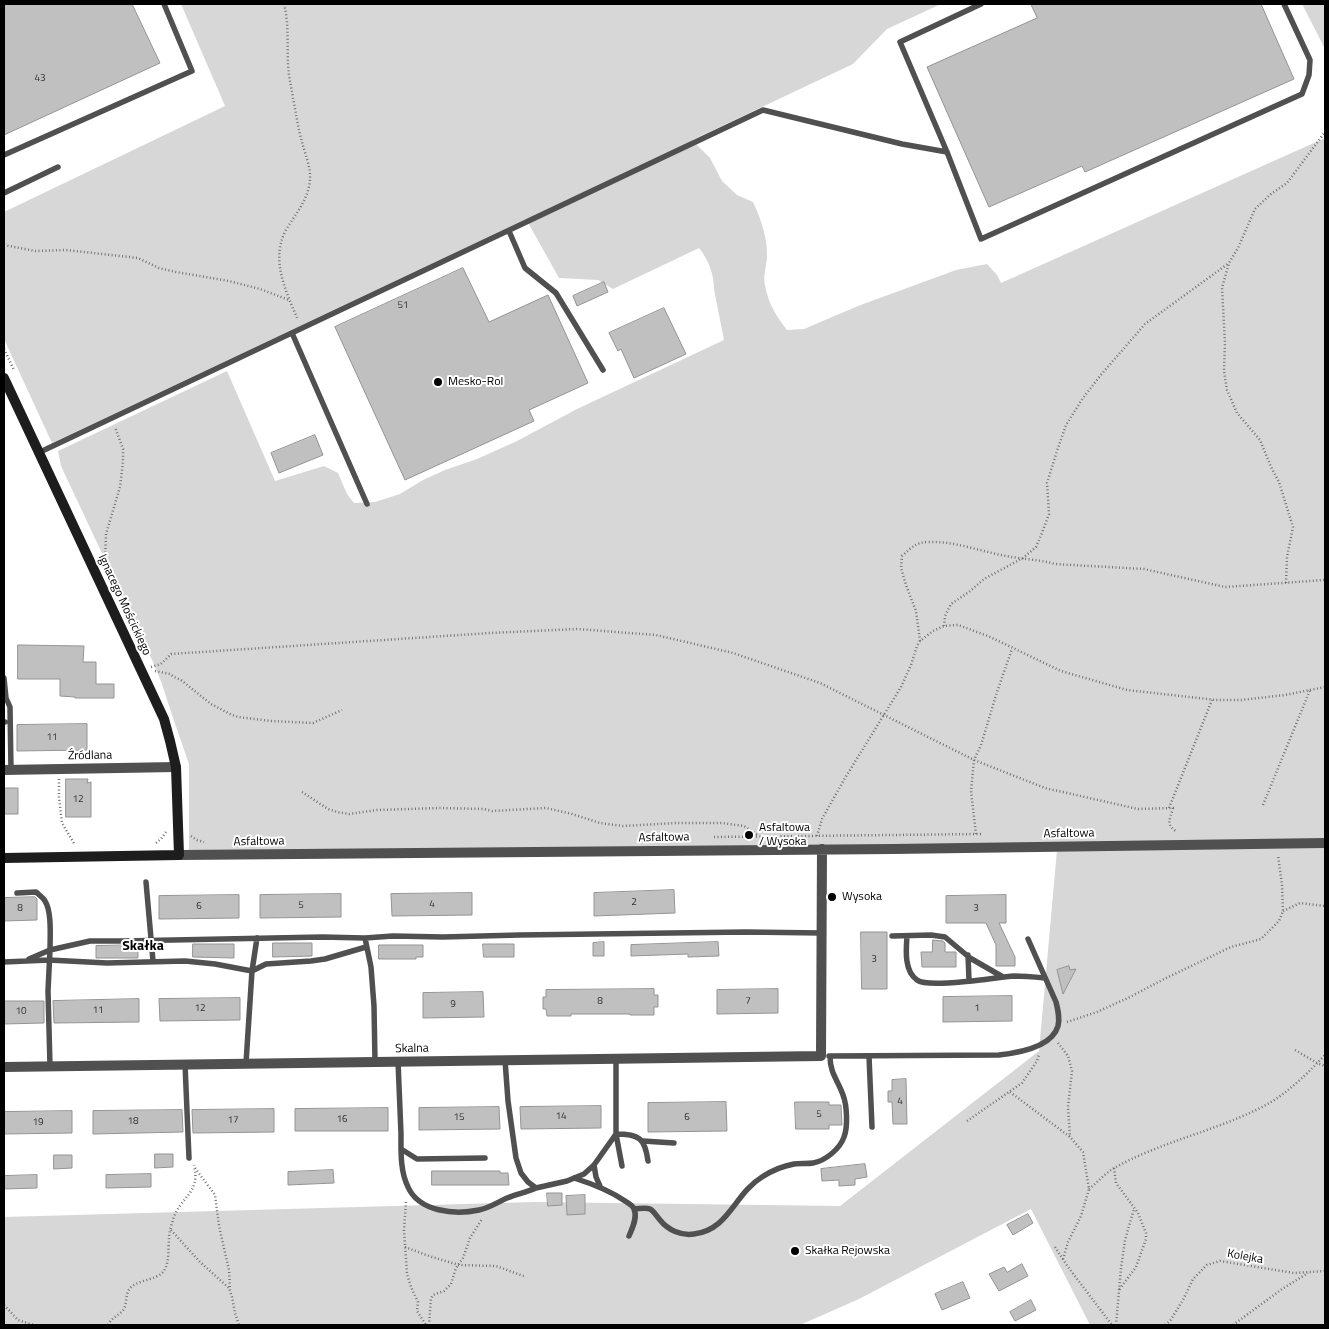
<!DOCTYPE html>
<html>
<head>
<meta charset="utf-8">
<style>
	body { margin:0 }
	#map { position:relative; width:1329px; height:1329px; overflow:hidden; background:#fff; font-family:"Titillium Web",sans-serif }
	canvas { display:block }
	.frame { position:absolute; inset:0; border:5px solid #000; pointer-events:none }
</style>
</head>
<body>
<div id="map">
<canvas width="1329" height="1329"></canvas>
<div class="frame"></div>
</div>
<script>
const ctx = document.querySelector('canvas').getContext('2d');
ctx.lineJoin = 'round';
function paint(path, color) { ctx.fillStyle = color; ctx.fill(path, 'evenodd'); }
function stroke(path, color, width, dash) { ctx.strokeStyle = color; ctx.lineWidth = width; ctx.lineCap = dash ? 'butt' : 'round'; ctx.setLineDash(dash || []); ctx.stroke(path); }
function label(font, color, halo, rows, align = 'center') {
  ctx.font = font + ' "Titillium Web",sans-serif'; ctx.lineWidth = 4; ctx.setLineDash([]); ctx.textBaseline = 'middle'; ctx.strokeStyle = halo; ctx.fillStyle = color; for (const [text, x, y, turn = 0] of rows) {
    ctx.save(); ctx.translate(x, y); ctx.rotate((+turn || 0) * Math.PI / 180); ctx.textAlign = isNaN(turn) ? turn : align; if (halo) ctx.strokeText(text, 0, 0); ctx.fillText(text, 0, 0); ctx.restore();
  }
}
paint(new Path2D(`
	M181,4H941L887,29L853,64L692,140L710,158L722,181L737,195L753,202C761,219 768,239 767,258C766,267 763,277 765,285C768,303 776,316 787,330L804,329L858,306L956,270L987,264L997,275L1001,283L1325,138V1325H1090L1031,1209L859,1299L800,1325H4V1217L535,1202L840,1206L1039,1051L1057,850L189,858V764L172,715L162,684L153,662L61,466L58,451L227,371L275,481L324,466L338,473L347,494L354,503L375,502L400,494L423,480L445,470L477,459L517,441L577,409L724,340L714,289C714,274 708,259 699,248L613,289L598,280L559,278L526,219L52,443L4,339V212L225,106Z
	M1302,4H1325V49Z`), '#d7d7d7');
const building = new Path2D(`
	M4,4H132L160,63L4,135Z
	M1031,4H1261L1294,79L1085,172L1082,166L989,207L927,67L1037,18Z
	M463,268L489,322L548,295L588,383L529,410L534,421L405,480L335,327Z
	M604,282L608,292L577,306L573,296Z
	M664,308L686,354L634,378L621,349L618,351L609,333Z
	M315,435L323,455L279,473L271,453Z
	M18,645L84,646L83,662H96V684H114V698H75V697L60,696V679H18Z
	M87,724V750L17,751V725Z
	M66,779H88L87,783L91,782V817H66Z
	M4,788H18V814H4Z
	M674,890L675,913L594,916V893Z
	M472,893V915L392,916L391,894Z
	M341,894V917L260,918V895Z
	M239,895V918L159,919V896Z
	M1006,895V923H999L1015,957V966H996V945L986,923H946V896Z
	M35,897L37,899V920L4,921V898Z
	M861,932H887V989H862Z
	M933,940L943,941L945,943V952H956V967H922L921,952H932Z
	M604,942V956H593V943Z
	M718,942L719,956L688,957V954L631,956V945Z
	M273,943H312V956L273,957Z
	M193,944H234V958L193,957Z
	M483,944H514V957H484Z
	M138,945V958H96V946Z
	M379,945H423V957H416V959H379Z
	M1069,966L1070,970L1076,969L1063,994L1057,970Z
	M654,989V995H658V1007H654V1015H630V1014H571V1016H547L546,1009H543V997H546V990Z
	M778,989V1013L717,1014V990Z
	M483,992L484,1017L423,1018V993Z
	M1012,996V1021L943,1022V997Z
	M240,998V1020L160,1021L159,999Z
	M139,999V1022L54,1023L53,1001Z
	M4,1001H44V1023L4,1024Z
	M906,1079L907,1124H893L892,1102H888V1091H892V1080Z
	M726,1102L727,1131L648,1132V1103Z
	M795,1102H829V1105H841L842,1125H829V1129H796Z
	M601,1106V1128L521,1129L520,1107Z
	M499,1107L500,1129L419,1130V1108Z
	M388,1108V1131H295V1109Z
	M274,1109V1132L193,1133L192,1110Z
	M182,1110L183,1132L93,1134V1111Z
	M72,1111V1133L4,1134V1112Z
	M155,1154H173V1167L155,1168Z
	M54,1155H72V1168L54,1169Z
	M865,1164L867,1177L855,1179V1185L839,1186V1180L822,1181L821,1169Z
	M333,1170L334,1183L288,1185V1172Z
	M432,1171H500V1173H508L509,1185H432Z
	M151,1174V1187L106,1188V1175Z
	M37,1175V1188L4,1189V1176Z
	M547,1193H562V1205L548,1206Z
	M585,1195V1214L567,1215L566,1196Z
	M1028,1214L1033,1223L1013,1235L1007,1225Z
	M1022,1264L1028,1276L999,1291L989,1274L1004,1267L1007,1272Z
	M963,1282L970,1298L942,1310L935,1294Z
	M1031,1300L1036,1310L1015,1321L1010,1312Z`);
paint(building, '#c0c0c0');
stroke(building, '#949494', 1);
stroke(new Path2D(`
	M284,4C290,27 286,52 289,75C290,83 292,90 293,98C296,113 298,128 302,142C305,154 311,168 310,179C309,199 296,213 286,230C270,259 286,292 298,320
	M4,245L35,251L66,250L138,258L159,268L176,272L229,281L260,289L289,300
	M4,349L14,370
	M105,563L106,534L120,487L123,462V449L115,427
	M1286,583L1287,557L1293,527L1279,482L1271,467L1260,440L1237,413L1227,390L1224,371L1225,343L1222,288L1229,263L1238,248L1255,209L1271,194L1287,183L1325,132
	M944,626L945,616L951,604L969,592L984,579L1023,558L1036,547L1042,533L1049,514L1047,483L1057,451L1066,425L1083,398L1100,376L1145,324L1229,263
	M920,641L916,611L906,585L901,568L902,556C911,548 916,542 929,542C953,541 977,550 1001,555C1019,559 1037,559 1055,564L1144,569L1225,587L1325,580
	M151,667L161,664L171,654L490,633L577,629L656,635L733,653L820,683L974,760L1045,788L1138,809L1173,808C1170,820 1165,824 1177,832
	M155,671L170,674L174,677L181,680L211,704L230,714L238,717L271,721L313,723L342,710
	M59,779V797L62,823L75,845
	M302,792L328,809L337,812L349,814L377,810L440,808L484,809L492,811L546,808L572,814L600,823L623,826L676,823H722L744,826L759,836
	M1263,805L1310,690
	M1169,808L1212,700
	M976,834L971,791L974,760L981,745L997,692L1012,649
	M191,836L197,840L204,842
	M817,836L822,819L845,778L901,687L911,665L917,646L920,641L933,631L944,626L958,625L988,636L1061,671L1127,690L1216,700H1241L1285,695L1325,687
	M714,837L981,834
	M156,843L161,839L166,832
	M1283,911L1300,903L1325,906
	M1067,1022L1097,1012L1130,997L1164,979L1231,947L1261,939L1279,921L1283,911L1282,885L1278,855
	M1058,1043L1068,1056L1072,1071L1068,1107L1070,1137
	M1295,1050L1317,1063L1325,1066
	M1010,1092L1070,1137L1083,1152L1089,1189L1081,1216L1068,1242L1063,1259
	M967,1121L1022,1083L1037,1061L1039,1055
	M195,1168L215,1195L219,1226L229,1270L230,1290
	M1114,1168L1116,1183L1138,1213L1146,1233V1239L1136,1267L1119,1290
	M1089,1189C1098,1182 1106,1172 1116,1167C1163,1141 1216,1131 1264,1106C1287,1094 1307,1074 1325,1055
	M406,1202L404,1230L407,1274L411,1287L418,1302L417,1311L426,1325
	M171,1230L200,1262L229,1288L232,1297L235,1313L239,1325
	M405,1247L429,1256L459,1265L496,1266L526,1277
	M1055,1247L1068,1267L1112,1325
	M4,1305L18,1320L34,1325
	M108,1325C112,1317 120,1315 124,1309C128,1300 124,1291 134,1285C142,1280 156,1279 162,1273C170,1265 168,1249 169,1239C169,1233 171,1226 173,1220C180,1196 201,1194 194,1165
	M429,1325L431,1298L433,1295L444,1291L451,1284L456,1268L463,1258L470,1238L482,1219
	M1116,1325L1121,1268L1125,1240L1134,1209
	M1165,1325L1170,1321L1183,1300L1193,1279L1207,1265L1220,1261L1294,1273L1325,1271
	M1233,1325L1282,1289L1308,1273`), '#727272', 2.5, [1, 2.5]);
stroke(new Path2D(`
	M981,4L900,42L947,152L981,239L1302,94L1309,75L1310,60L1284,4
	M4,155L192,71L164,4
	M4,193L58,167
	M509,231L525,268L556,293L603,370
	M292,333L367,504
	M38,453L763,110L902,144L947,152
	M4,678L6,698L10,707L11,770
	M4,722H5
	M146,882L153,961
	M17,893L36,892C39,895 43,897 45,901C52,912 50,937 50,950L29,959
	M892,936L931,935L945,937L970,958L1003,977
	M907,936C906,950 904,971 917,980C929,989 996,977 1014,976C1024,976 1035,977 1045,978
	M365,938L371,967L374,1006L375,1062
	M968,955L969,980
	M4,962L49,960L107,963L185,961L215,964L252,971L246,1063
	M252,971L266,964L311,961L325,959L366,947
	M252,971L257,938
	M829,1056L999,1055C1017,1053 1052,1047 1058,1026C1060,1018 1058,1010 1056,1002L1028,939
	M869,1056L872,1127
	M505,1060L508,1101L516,1158L521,1173L528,1182L536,1188L567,1181L584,1174L594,1165L616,1134V1059
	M398,1061C399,1086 400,1110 401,1134C401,1151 400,1171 408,1187C419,1212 455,1215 479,1210C489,1208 498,1202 507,1198C517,1194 527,1192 536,1188
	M185,1064L189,1158
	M50,1066L48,991L50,950L90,941H123L322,937L365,938L393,936L443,937L520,935L746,932L822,933
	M643,1141L674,1143
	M401,1149L417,1159L485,1158
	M594,1165L596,1177L600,1186
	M622,1166L616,1134C639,1134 645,1138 648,1161
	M574,1178C593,1184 609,1190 625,1201C628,1203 633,1205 634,1209C638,1217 632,1229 629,1236
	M634,1209C639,1209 645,1207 650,1209C654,1211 657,1217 660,1220C668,1230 681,1236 694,1234C729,1230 734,1194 762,1177C771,1171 783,1166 794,1164C800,1163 807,1164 813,1163C825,1161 840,1149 844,1137C848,1127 847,1105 843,1095C838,1080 830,1074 830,1056`), '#505050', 5.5);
stroke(new Path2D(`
	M4,770L176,767
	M179,855L893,849L1325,843
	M4,1067L821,1056L822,849`), '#505050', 10);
stroke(new Path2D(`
	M4,378L164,719L170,741L176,767L179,855L4,858`), '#1d1d1d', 10);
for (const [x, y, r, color] of [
	[438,382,5,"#000"],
	[749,835,5,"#000"],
	[832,897,5,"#000"],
	[795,1251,5,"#000"]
]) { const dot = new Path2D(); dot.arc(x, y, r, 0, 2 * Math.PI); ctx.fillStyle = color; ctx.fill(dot); stroke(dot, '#fff', 2); }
label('10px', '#303030', null, [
	["43",40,79],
	["51",403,306],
	["11",52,738],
	["12",78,800],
	["2",634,903],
	["4",432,905],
	["5",301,906],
	["6",199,907],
	["8",20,909],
	["3",976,909],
	["3",874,960],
	["8",600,1002],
	["7",748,1002],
	["9",453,1005],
	["12",200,1009],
	["1",977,1009],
	["11",98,1011],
	["10",21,1012],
	["4",900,1102],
	["5",819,1115],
	["14",561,1117],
	["15",459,1118],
	["6",687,1118],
	["16",342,1120],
	["17",233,1121],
	["18",133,1122],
	["19",38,1123]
]);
label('12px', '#000', '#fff', [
	["Mesko-Rol",448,382],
	["Asfaltowa",759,828],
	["/ Wysoka",759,842],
	["Wysoka",842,897],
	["Skałka Rejowska",805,1251]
], 'left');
label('12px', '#000', '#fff', [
	["Ignacego Mościckiego",124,605,65],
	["Źródlana",90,756,-1],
	["Asfaltowa",1069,834,-1],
	["Asfaltowa",664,838,-1],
	["Asfaltowa",259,842,-1],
	["Skalna",412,1049,-1],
	["Kolejka",1245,1257,10]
]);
label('bold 14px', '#000', '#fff', [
	["Skałka",143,947]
]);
</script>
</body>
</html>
